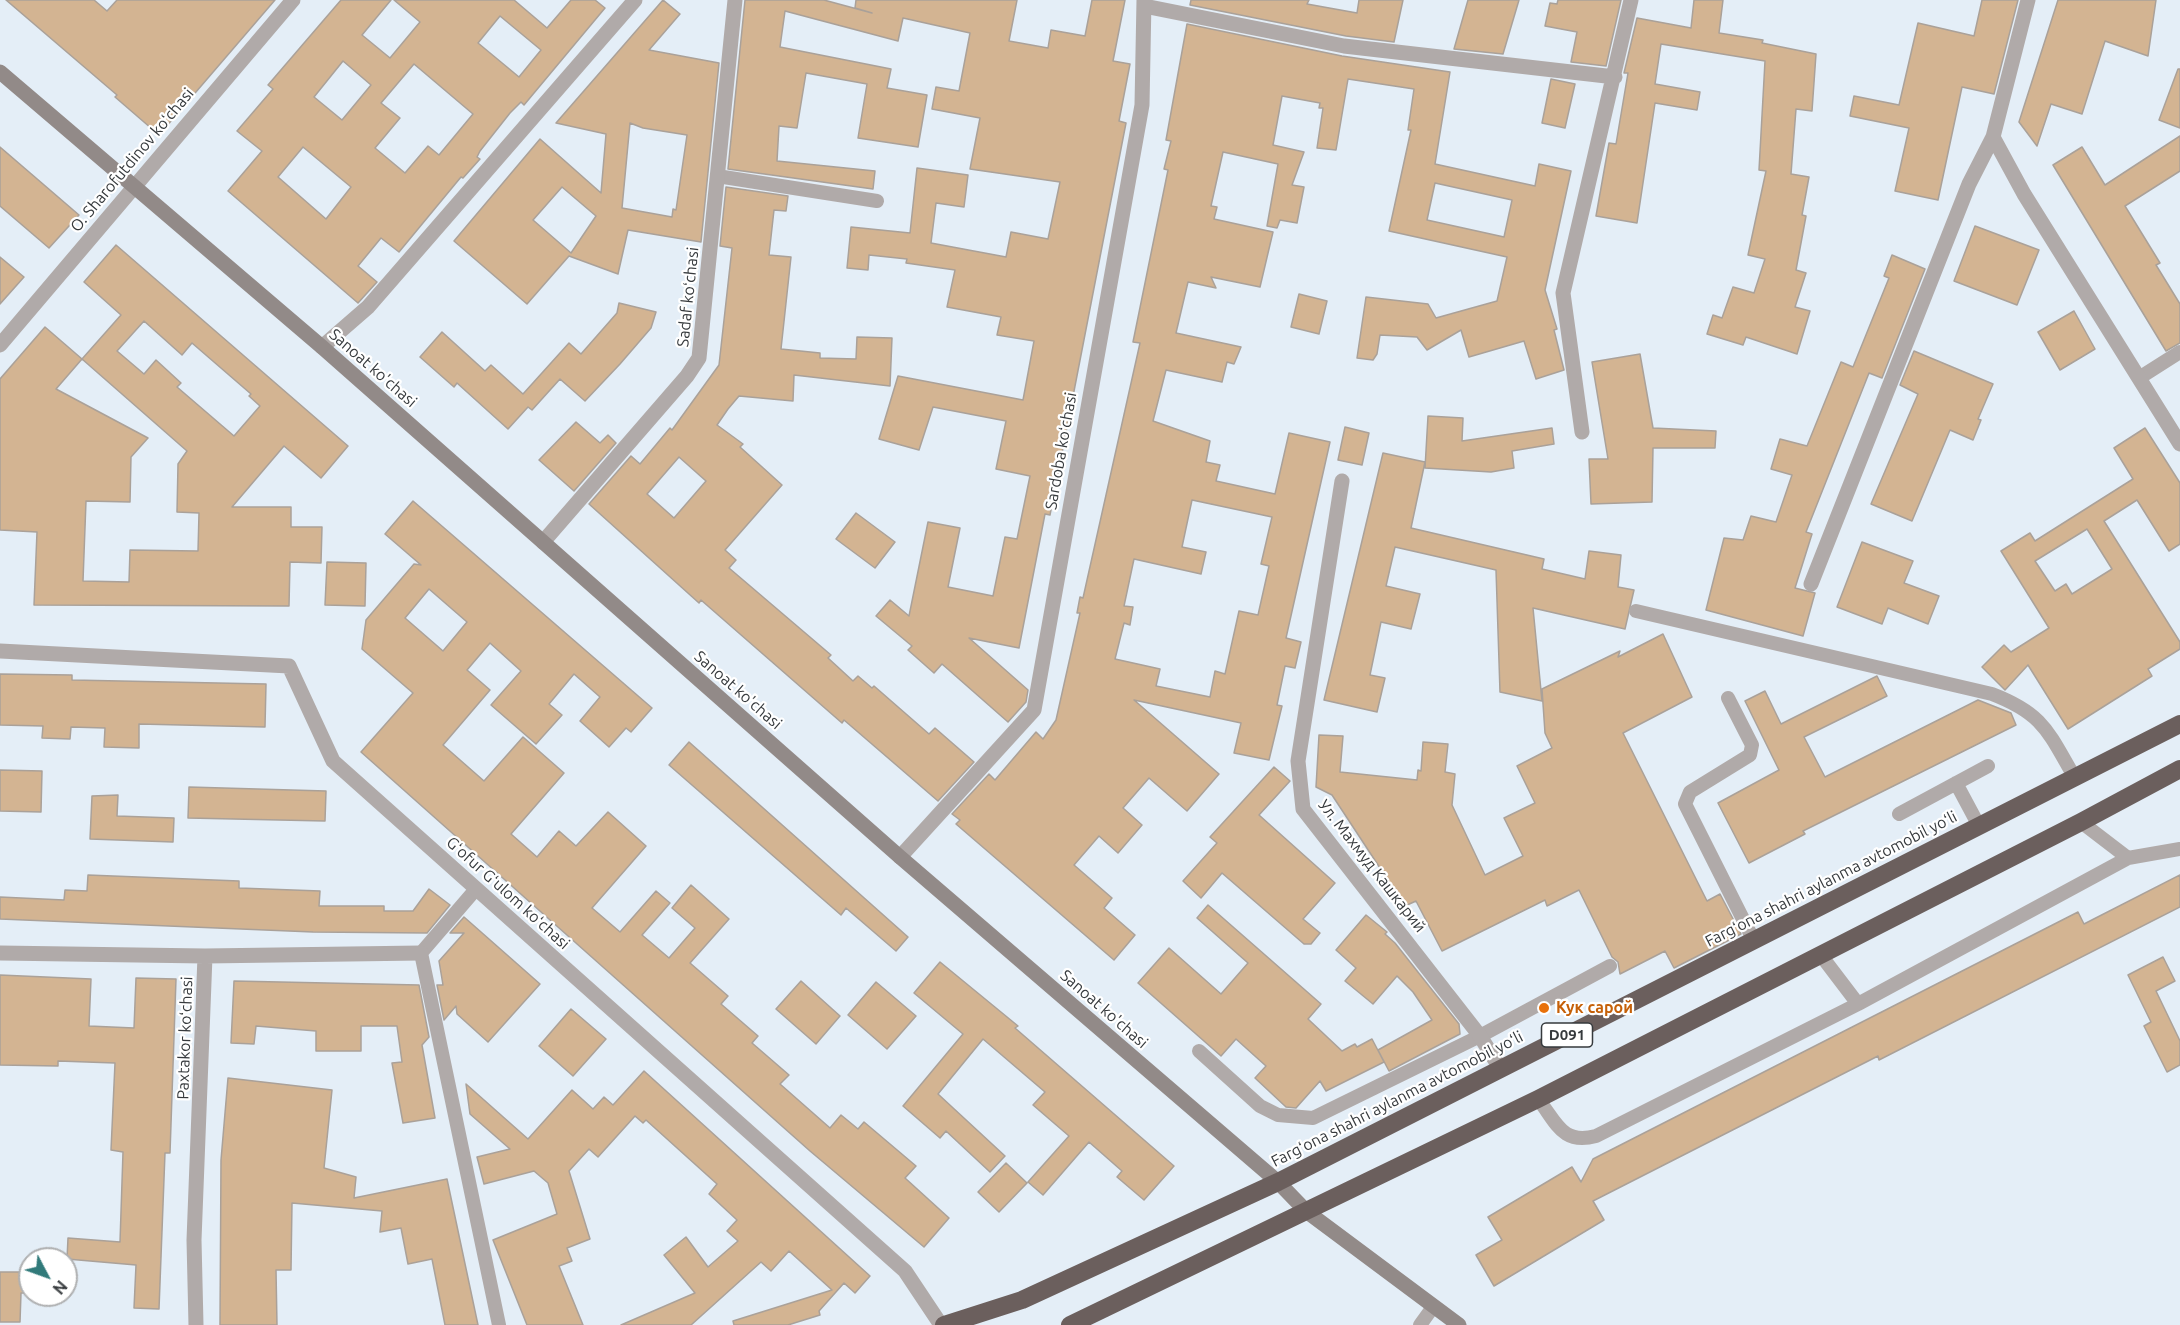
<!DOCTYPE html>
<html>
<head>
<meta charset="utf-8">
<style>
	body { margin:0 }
	#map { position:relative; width:2180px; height:1325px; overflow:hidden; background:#e4eef7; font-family:Ubuntu,sans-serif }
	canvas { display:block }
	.north { position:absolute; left:18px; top:1247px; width:60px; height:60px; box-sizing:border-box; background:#fff; border:2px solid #afb0b1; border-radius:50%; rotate:131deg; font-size:16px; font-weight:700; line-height:24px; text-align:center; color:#363a3d }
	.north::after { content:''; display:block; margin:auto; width:21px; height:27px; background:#317a7a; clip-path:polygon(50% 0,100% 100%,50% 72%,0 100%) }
</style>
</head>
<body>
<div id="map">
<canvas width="2180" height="1325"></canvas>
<div class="north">N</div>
</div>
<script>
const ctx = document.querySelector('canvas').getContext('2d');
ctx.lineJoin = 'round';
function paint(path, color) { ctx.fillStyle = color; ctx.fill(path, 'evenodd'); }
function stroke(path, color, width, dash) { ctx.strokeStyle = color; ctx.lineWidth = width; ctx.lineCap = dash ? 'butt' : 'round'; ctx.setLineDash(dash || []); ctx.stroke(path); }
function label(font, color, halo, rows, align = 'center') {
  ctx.font = font + ' Ubuntu,sans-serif'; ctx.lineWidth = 4.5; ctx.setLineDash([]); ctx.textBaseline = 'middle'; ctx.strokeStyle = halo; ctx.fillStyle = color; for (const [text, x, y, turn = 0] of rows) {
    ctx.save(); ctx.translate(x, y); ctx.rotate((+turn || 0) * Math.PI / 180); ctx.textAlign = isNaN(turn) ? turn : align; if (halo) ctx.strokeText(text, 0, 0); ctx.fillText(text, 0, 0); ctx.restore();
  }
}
const building = new Path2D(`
	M6,0H94L107,11L117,0H275L159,135L115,97L117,95Z
	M341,0H391L362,35L390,58L420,22L394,0H514L547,28L571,0H595L605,8L524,105L521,102L510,113L480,151L477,157L480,159L463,178L461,177L399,252L381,238L358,266L377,282L358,303L228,191L262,151L237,131L273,89L268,85ZM500,16L541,50L519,77L478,43ZM343,61L371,85L342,120L314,97ZM414,64L473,114L439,155L428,146L405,173L375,148L400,118L381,103ZM303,147L351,187L326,219L278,177Z
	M663,0L680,14L649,50L719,63L701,242L628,230L618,274L569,256L527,304L454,241L540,139L601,193L606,134L556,123ZM630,123L643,128L687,135L676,210L673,209L672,217L622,208ZM562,187L596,216L571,253L533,220Z
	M745,0H824L872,13L855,8L856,0H1017L1009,41L1048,48L1051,30L1085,36L1092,0H1125L1113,61L1130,64L1119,121L1126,123L1050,515L1045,514L1019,648L969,638L1028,690L1026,702L1008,722L942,664L934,673L908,650L912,646L876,616L890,600L909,616L928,522L960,528L948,587L993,596L1005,537L1017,539L1030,476L996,469L1006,421L933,407L919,450L879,439L898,376L1023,400L1034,341L997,335L1001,317L947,307L955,270L906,263L907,259L869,255L868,270L847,268L851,227L910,233L917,168L968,175L964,207L936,203L931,243L1006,257L1011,232L1048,239L1060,182L970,169L980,118L932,109L936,87L959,91L970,33L903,18L898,41L785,11L780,47L891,69L887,88L927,95L918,147L858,138L867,84L806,73L797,128L779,126L777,161L875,171L873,189L728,169Z
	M1191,0H1309L1307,4L1357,13L1359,0H1403L1394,42L1346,36L1190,5Z
	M1468,0H1519L1503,54L1454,49Z
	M1558,0H1621L1606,66L1571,62L1577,32L1545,26L1550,3L1557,4Z
	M1694,0H1723L1719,33L1763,40L1762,43L1816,54L1812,111L1796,109L1791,174L1809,177L1802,215L1806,216L1796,270L1806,273L1795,307L1810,311L1797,354L1746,337L1743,345L1707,334L1713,315L1722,318L1733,287L1754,293L1765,259L1748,255L1766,171L1759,170L1765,61L1661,44L1655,84L1700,92L1697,110L1655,103L1637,223L1596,216L1609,143L1616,144L1628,73H1624L1637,18L1691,28Z
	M1982,0H2018L1994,94L1962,87L1938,200L1895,191L1909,128L1850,116L1854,96L1899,105L1918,23L1974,36Z
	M2058,0H2156L2148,56L2105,41L2082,114L2051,104L2037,146L2019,122Z
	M1187,24L1342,56L1450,72L1435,164L1535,186L1539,164L1571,171L1545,290L1557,329L1554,330L1564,370L1536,379L1524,341L1469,357L1461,330L1427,350L1417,337L1380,335L1377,354L1373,360L1357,358L1366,297L1428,304L1436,318L1497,301L1507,257L1389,231L1411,130H1408L1414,89L1348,79L1336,150L1317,148L1323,108H1319L1320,103L1282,96L1273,145L1304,152L1292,185L1304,187L1297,223L1280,220L1277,228L1267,226L1278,164L1223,152L1211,206L1217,207L1214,219L1273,232L1260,287L1211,277L1216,288L1188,282L1176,333L1241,347L1234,364L1227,362L1222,382L1166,370L1153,421L1210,441L1206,462L1220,465L1216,481L1275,494L1289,433L1330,442L1286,638L1301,642L1295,668L1285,666L1277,705L1282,706L1269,760L1234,753L1241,723L1134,700L1219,774L1187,811L1149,778L1123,808L1142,825L1118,853L1099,836L1074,865L1112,898L1104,908L1135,935L1114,960L956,824L960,820L952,814L989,774L995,780L1036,732L1043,739L1056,720L1080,613H1077L1080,597L1083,598L1140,343L1133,342L1168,170L1164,169L1171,141L1166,140ZM1435,183L1512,200L1504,237L1427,220ZM1192,500L1272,517L1261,564L1269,566L1258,615L1239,611L1225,674L1215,671L1210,697L1156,686L1160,669L1115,659L1124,623L1130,625L1133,607L1124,606L1134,559L1201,574L1206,552L1182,547Z
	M2178,69H2180V128L2159,120Z
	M1551,79L1575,84L1565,128L1542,123Z
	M2180,136V171L2125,206L2160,263L2156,265L2180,304V343L2166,351L2053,165L2082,147L2105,185Z
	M0,147L79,215L49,248L0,206Z
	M726,187L788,196L786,211L774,210L769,255L791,257L781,349L820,353V358L856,359L857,337L892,338L890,386L794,375L793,401L739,396L728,409L717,425L743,444L740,447L782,485L725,550L736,560L729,568L831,655L828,658L853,681L858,676L872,688L874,686L929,734L935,728L974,762L938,801L844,720L842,723L701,600L699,603L589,504L631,456L640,464L670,428L672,430L719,365L732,248L720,246ZM679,457L706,481L674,518L647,494Z
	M1975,226L2039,250L2017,305L1954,281Z
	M116,245L348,446L321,478L284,446L232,507H291V527H322L321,563L290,562L289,606L34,605L37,532L0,530V379L45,327L82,359L121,315L84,282ZM144,321L182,355L192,343L251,394L249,396L260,406L234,436L177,387L181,383L156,360L144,374L117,351ZM82,359L187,451L178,464L177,512L199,513L198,551L130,550L129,582L83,581L86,501L130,502L131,457L148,438L56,389Z
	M1892,255L1925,269L1882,378L1869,373L1806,532L1812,534L1795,588L1815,593L1803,636L1706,610L1724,538L1743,540L1751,516L1776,522L1792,475L1771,469L1780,439L1807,446L1841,362L1853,367L1889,278L1884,276Z
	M0,257L24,277L0,304Z
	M1299,294L1327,301L1319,334L1291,327Z
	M619,303L656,312L651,328L620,364L585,401L560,379L532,410L528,407L508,429L457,383L454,387L420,357L442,332L485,371L491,365L523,394L569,343L581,354L617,313Z
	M2074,311L2095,349L2060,370L2038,332Z
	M1914,351L1993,384L1978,419L1981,420L1973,440L1950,430L1912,521L1871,504L1918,394L1900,385Z
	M1640,354L1653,428L1716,431L1715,448H1653L1652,502L1591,504L1589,459H1608L1592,362Z
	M1428,416L1463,418L1462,441L1552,428L1554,444L1512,451L1514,468L1491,472L1425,468Z
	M576,422L600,443L608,435L616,443L574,491L539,460Z
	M1345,427L1369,433L1362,465L1338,460Z
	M2145,428L2180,483V544L2169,551L2137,500L2104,521L2180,642V649L2148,669L2152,676L2068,729L2028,665L2005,690L1982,667L2004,645L2011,652L2049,628L2001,551L2030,533L2035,541L2133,479L2114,448ZM2087,529L2112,569L2072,594L2066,584L2055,591L2035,561Z
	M1383,453L1425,462L1411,528L1544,559L1542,569L1585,579L1589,551L1621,555L1618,587L1634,590L1625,629L1533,608L1542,701L1500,692L1496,570L1395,547L1386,586L1420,594L1411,629L1381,622L1370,675L1385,678L1377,712L1324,700Z
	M413,501L652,708L631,732L626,728L609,747L580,721L600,697L574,674L549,704L562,715L536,744L491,705L521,671L490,643L467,670L490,690L443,745L484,781L523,737L564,773L511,834L537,857L559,831L576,846L608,812L646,846L592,908L620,932L656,891L670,903L642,935L669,958L695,928L672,908L691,885L729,919L690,963L728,996L721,1004L758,1036L752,1043L789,1075L780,1084L830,1128L841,1115L858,1129L864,1122L916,1166L905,1178L949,1218L924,1247L810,1151L361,752L413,693L362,649L366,620L414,564L421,565L385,534ZM429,589L467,622L443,651L405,618Z
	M856,513L895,542L875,568L836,539Z
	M1862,542L1913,561L1904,583L1939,596L1928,624L1888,608L1882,624L1837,607Z
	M327,562L366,563L365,606L325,605Z
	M1663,634L1692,697L1623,733L1707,901L1720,894L1741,934L1674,968L1665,951L1620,974L1618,962L1612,957L1579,890L1547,906L1545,900L1442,951L1416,901L1405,906L1332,795L1316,787L1319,735L1343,736L1340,772L1417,780L1418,770L1421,771L1423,742L1448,744L1445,772L1455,774L1452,805L1485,875L1523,856L1504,818L1535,803L1517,766L1552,748L1545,733L1542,689L1620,651L1618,657Z
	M0,674L72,675V680L266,684L265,727L139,724V748L104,747L105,728L71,727L70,739L42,738L43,726L0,725Z
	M1877,676L1887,696L1804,737L1825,777L1978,700L2011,713L2016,725L1803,831L1805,834L1749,863L1718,803L1779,770L1745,701L1765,691L1781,724Z
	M689,742L908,937L896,951L846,908L841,915L669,765Z
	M1274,767L1290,781L1259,815L1335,883L1303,919L1320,933L1311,944H1304L1222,873L1201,898L1183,881L1217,843L1210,837Z
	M0,770L42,771L41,812L0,811Z
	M189,787L326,791L325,821L188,818Z
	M118,795L117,816L174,818L173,842L90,839L92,796Z
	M88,875L239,881V888L320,891L319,906H384V911H413L429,889L450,905L427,933L313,932L0,919V897L64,900L65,890L87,891Z
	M2180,875V907L1879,1060L1878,1056L1593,1201L1604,1220L1494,1286L1476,1255L1502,1240L1488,1217L1572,1167L1581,1182L1593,1159L2078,912L2084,924Z
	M1208,905L1321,1004L1308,1019L1342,1051L1355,1044L1357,1047L1372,1039L1384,1062L1326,1091L1320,1081L1296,1108L1286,1107L1255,1078L1266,1066L1236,1039L1221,1056L1138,983L1169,948L1221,994L1248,963L1197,918Z
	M1366,915L1387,932L1385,934L1395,943L1459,1024L1460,1034L1389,1071L1378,1050L1432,1020L1413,992L1397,976L1373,1004L1345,981L1356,968L1336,950Z
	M464,917L540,984L488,1042L457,1014L456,1006L444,1020L437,985H443L439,961L464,933H450Z
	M2163,957L2175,981L2156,991L2180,1041V1065L2167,1072L2144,1026L2151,1022L2128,975Z
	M940,962L1018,1026L1015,1028L1174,1166L1144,1200L1117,1177L1122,1171L1089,1142L1043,1195L1028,1182L1069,1136L1033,1105L1045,1092L983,1039L938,1094L1005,1156L990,1172L946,1131L940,1138L903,1106L963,1034L914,993Z
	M0,975L91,979L89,1026L134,1028L136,978L176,979L170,1153H165L159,1309L134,1308L136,1265L67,1259L68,1238L120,1242L123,1152L111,1150L115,1063L58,1061V1066L0,1065Z
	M234,981L419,985L429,1037L422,1045L435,1118L403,1123L392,1063L402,1062L397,1026H361V1051H316V1031L256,1026L254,1044L231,1043Z
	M801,981L840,1016L816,1044L776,1009Z
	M876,982L916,1016L887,1049L848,1015Z
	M571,1009L606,1039L573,1076L539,1046Z
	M644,1071L870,1276L855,1293L844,1283L819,1311L820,1315L788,1325H734L733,1321L832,1290L789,1251L771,1271L761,1262L691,1325H621L695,1293L664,1255L686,1237L708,1267L738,1241L727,1231L737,1220L709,1194L717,1184L646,1120L643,1123L635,1116L598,1157L589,1149L569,1171L590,1239L567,1248L572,1261L559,1266L583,1325H527L493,1240L557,1214L548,1183L534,1171L484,1184L477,1157L510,1149L470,1114L466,1084L528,1139L572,1090L593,1109L604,1097L613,1105Z
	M228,1078L332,1090L324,1168L356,1177L354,1198L447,1179L478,1325H445L432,1259L408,1264L401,1228L380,1232L382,1211L292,1203L291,1270H276L277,1325H220L221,1160Z
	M1006,1163L1027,1183L999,1212L978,1192Z
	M0,1272H30V1293H21L20,1322H0Z`);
paint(building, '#d3b492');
stroke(building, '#aaa199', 1.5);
stroke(new Path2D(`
	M717,176L877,201
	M2139,378L2180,352
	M1636,611L1992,694C2044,714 2048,732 2075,778
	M1728,698L1752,745L1750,755L1690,792L1685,804L1753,939
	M1956,783L1979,826
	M1899,814L1988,766
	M2081,822L2128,858L2180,849
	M476,889L421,953L499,1325
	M1820,954L1858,1004
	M1199,1051L1260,1106L1278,1115L1313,1118L1480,1036L1610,966
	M1538,1099C1557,1123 1562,1145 1596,1136L1858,1004L2128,858
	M1420,1325L1433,1307`), '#b0aaa9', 14);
stroke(new Path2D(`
	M2028,0L1993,137L2024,194L2180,444
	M1144,6L1344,46L1615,77
	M0,345L293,0
	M322,347L368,307L635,0
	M1582,432L1563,293L1631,0
	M1342,481L1298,761L1303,809L1480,1036L1500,1068
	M543,542L687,376L699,358L735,0
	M1811,584L1969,184L1993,137
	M0,651L289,666L333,761L905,1271L941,1325
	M900,857L1034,710L1142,105L1144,0
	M0,953L205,956L194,1240L196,1325
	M205,956L421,953`), '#b0aaa9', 15);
stroke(new Path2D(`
	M0,72L322,347L900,857L1278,1182L1306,1211L1459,1325`), '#928a88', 15);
stroke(new Path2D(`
	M944,1325L1022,1300L1278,1182L2180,724
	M1070,1325L1538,1099L2081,822L2180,769`), '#6b5f5d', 18);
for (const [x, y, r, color] of [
	[1544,1008,6,"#e8710a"]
]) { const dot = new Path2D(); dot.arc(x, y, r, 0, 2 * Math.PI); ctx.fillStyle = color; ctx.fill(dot); stroke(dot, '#fff', 2); }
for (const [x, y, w] of [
	[1567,1035,51]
]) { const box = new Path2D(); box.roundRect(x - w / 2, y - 12, w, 24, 4.5); ctx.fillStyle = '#fff'; ctx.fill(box); stroke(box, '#363a3d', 1.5); }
label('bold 15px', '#363a3d', null, [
	["D091",1567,1035]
]);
label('16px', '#363a3d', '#fff', [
	["O. Sharofutdinov koʻchasi",132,160,-50],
	["Sadaf koʻchasi",688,297,-84],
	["Sanoat ko'chasi",373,368,41],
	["Sardoba koʻchasi",1061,451,-80],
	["Sanoat ko'chasi",738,690,41],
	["Ул. Махмуд Кашкарий",1372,866,52],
	["Fargʻona shahri aylanma avtomobil yoʻli",1831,879,-27],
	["Gʻofur Gʻulom koʻchasi",508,893,42],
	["Sanoat ko'chasi",1104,1009,41],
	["Paxtakor koʻchasi",185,1038,-88],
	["Fargʻona shahri aylanma avtomobil yoʻli",1397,1099,-27]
]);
label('bold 16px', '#c56008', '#fff', [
	["Кук сарой",1556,1008]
], 'left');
</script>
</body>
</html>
